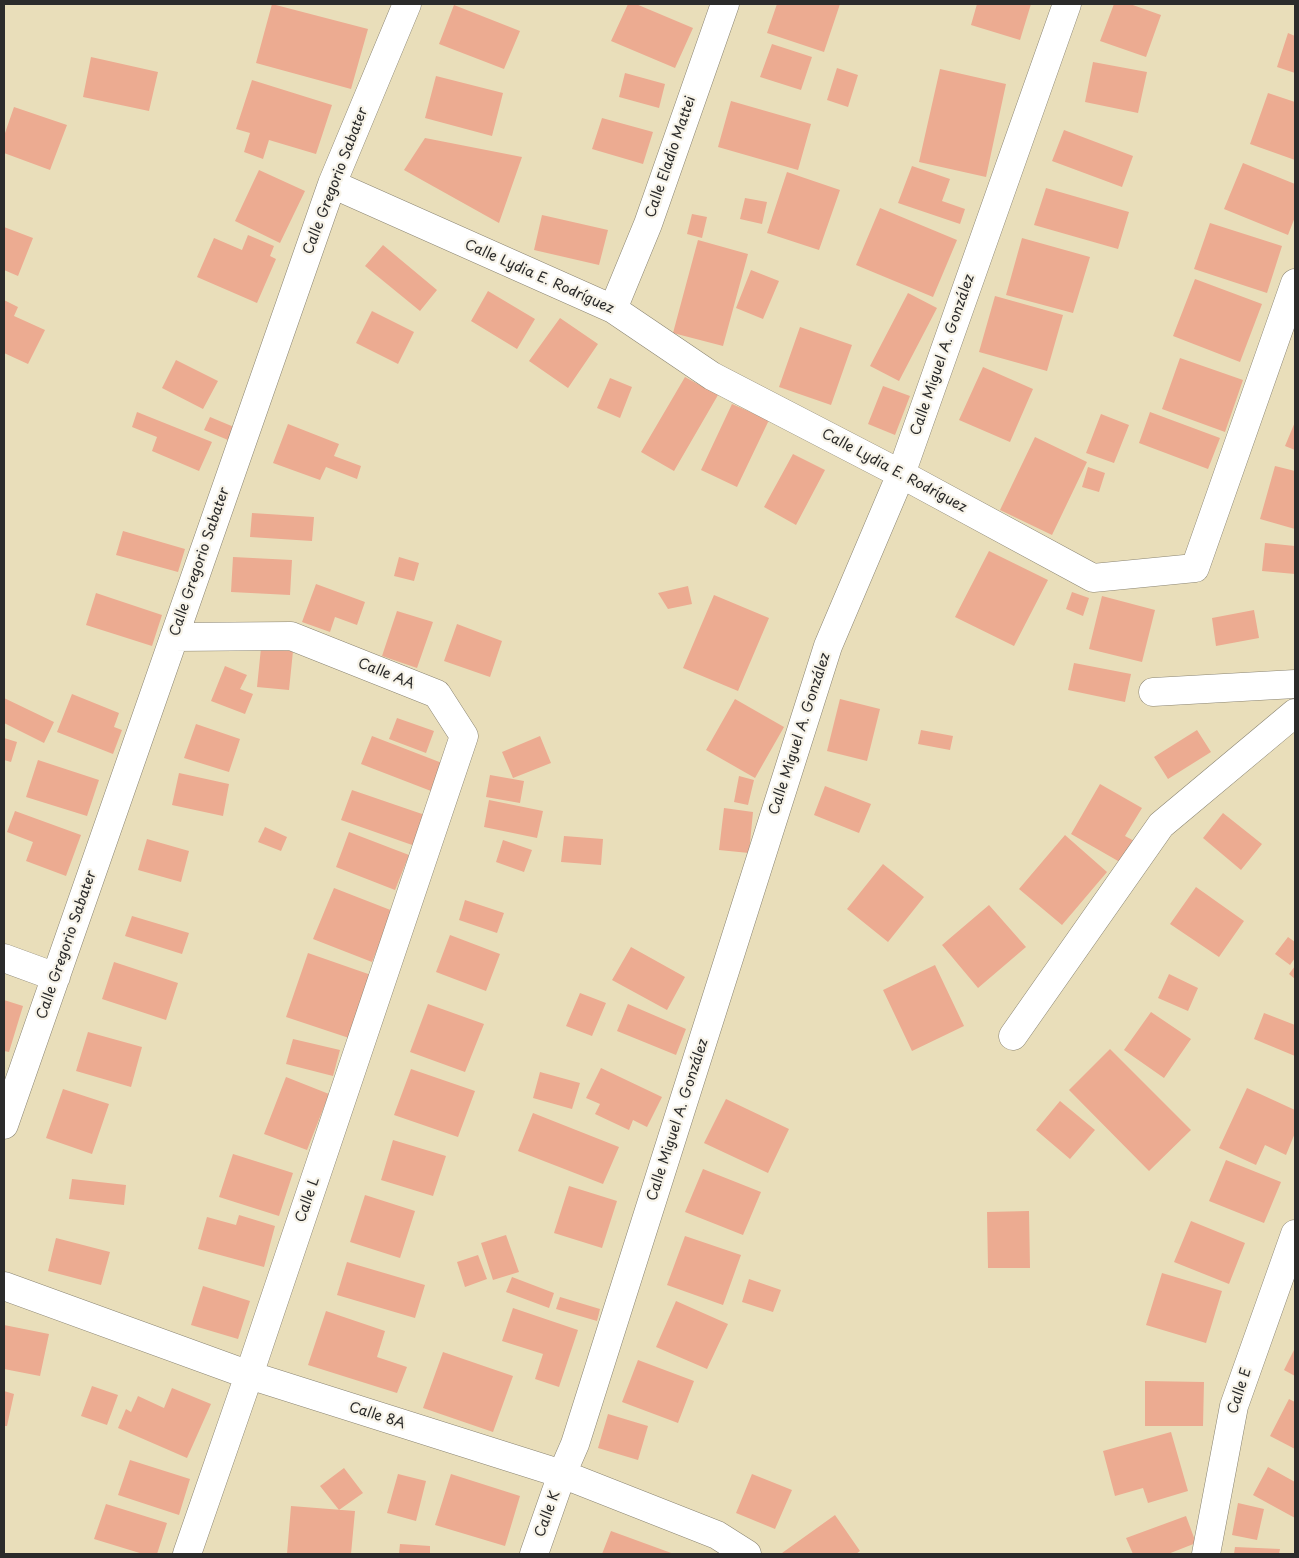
<!DOCTYPE html>
<html>
<head>
<meta charset="utf-8">
<style>
	body { margin:0 }
	#map { position:relative; width:1299px; height:1558px; overflow:hidden; background:#e9deba; font-family:"Playpen Sans",sans-serif }
	canvas { display:block }
	.frame { position:absolute; inset:0; border:5px solid #2b2b2b; pointer-events:none }
</style>
</head>
<body>
<div id="map">
<canvas width="1299" height="1558"></canvas>
<div class="frame"></div>
</div>
<script>
const ctx = document.querySelector('canvas').getContext('2d');
ctx.lineJoin = 'round';
function paint(path, color) { ctx.fillStyle = color; ctx.fill(path, 'evenodd'); }
function stroke(path, color, width, dash) { ctx.strokeStyle = color; ctx.lineWidth = width; ctx.lineCap = dash ? 'butt' : 'round'; ctx.setLineDash(dash || []); ctx.stroke(path); }
function label(font, color, halo, rows, align = 'center') {
  ctx.font = font + ' "Playpen Sans",sans-serif'; ctx.lineWidth = 4.5; ctx.setLineDash([]); ctx.textBaseline = 'middle'; ctx.strokeStyle = halo; ctx.fillStyle = color; for (const [text, x, y, turn = 0] of rows) {
    ctx.save(); ctx.translate(x, y); ctx.rotate((+turn || 0) * Math.PI / 180); ctx.textAlign = isNaN(turn) ? turn : align; if (halo) ctx.strokeText(text, 0, 0); ctx.fillText(text, 0, 0); ctx.restore();
  }
}
paint(new Path2D(`
	M272,4L368,29L351,89L256,63Z
	M628,4H636L693,28L675,68L611,41Z
	M777,4H840L824,52L767,33Z
	M977,4H1031L1020,40L971,25Z
	M1114,4H1130L1161,15L1146,57L1100,41Z
	M454,5L520,31L504,69L439,44Z
	M1288,33L1295,36V73L1277,67Z
	M772,44L812,57L801,90L760,77Z
	M91,57L158,72L149,111L83,97Z
	M1093,62L1147,72L1138,113L1085,102Z
	M837,68L858,75L848,107L827,100Z
	M940,69L1006,84L986,177L919,162Z
	M625,73L665,84L659,108L619,97Z
	M436,76L503,93L492,136L425,118Z
	M252,80L332,105L316,154L269,140L263,159L244,152L250,133L236,129Z
	M1268,93L1295,102V160L1250,144Z
	M731,101L811,124L798,170L718,147Z
	M14,107L67,125L50,170L4,153V136Z
	M602,118L653,132L643,164L592,149Z
	M1064,130L1133,156L1122,187L1052,161Z
	M425,138L522,157L499,223L404,170Z
	M1243,163L1295,184V217L1288,235L1224,209Z
	M912,166L950,179L942,201L965,209L960,224L898,203Z
	M259,170L305,191L280,243L235,221Z
	M787,172L840,190L819,250L767,233Z
	M1046,188L1129,212L1118,249L1034,225Z
	M745,198L767,202L762,224L740,219Z
	M880,208L957,240L933,297L856,265Z
	M692,214L707,217L702,238L687,234Z
	M542,215L608,230L599,265L534,250Z
	M1210,223L1282,246L1267,293L1194,269Z
	M4,227L33,238L18,276L4,270Z
	M248,235L274,246L270,256L276,259L257,303L197,277L214,238L242,250Z
	M1022,238L1090,257L1073,313L1006,295Z
	M698,240L748,254L723,346L673,333Z
	M383,245L437,290L420,311L365,266Z
	M751,270L779,281L763,319L736,308Z
	M1195,279L1262,304L1240,362L1173,336Z
	M488,291L535,319L517,349L471,321Z
	M908,293L937,308L899,381L870,366Z
	M995,296L1063,315L1047,371L979,352Z
	M4,300L18,307L14,316L45,330L28,364L4,353Z
	M372,311L414,332L398,364L356,343Z
	M560,318L598,344L568,388L529,361Z
	M800,327L852,345L831,405L779,387Z
	M1180,358L1243,380L1225,432L1162,409Z
	M176,360L218,381L203,409L162,388Z
	M983,367L1033,389L1010,442L959,420Z
	M685,377L718,395L674,471L641,452Z
	M610,378L632,387L620,418L597,408Z
	M883,386L910,396L895,435L868,424Z
	M732,404L769,420L737,487L701,470Z
	M137,412L212,442L199,471L152,451L157,437L132,427Z
	M1150,412L1220,438L1208,469L1139,443Z
	M1101,414L1129,425L1114,463L1086,453Z
	M210,417L234,427L228,440L204,430Z
	M1295,422V450L1285,446Z
	M288,424L339,444L334,456L361,466L357,479L326,467L320,480L273,463Z
	M1035,437L1087,462L1052,535L1000,510Z
	M793,454L825,470L796,525L764,507Z
	M1275,466L1295,471V529L1260,519Z
	M1088,467L1105,473L1099,492L1082,487Z
	M252,513L314,517L312,541L250,537Z
	M123,531L185,549L178,572L116,555Z
	M1265,543L1295,546V574L1262,571Z
	M989,551L1048,580L1014,646L955,617Z
	M233,557L292,560L290,595L231,592Z
	M399,557L419,563L414,581L394,576Z
	M316,584L365,602L357,625L335,617L330,632L302,622Z
	M688,586L692,604L668,609L658,593Z
	M1072,592L1089,598L1083,616L1066,609Z
	M96,593L162,615L152,646L86,625Z
	M714,595L769,618L738,691L683,668Z
	M1102,596L1155,610L1142,662L1089,649Z
	M1254,610L1259,638L1216,646L1212,618Z
	M397,611L433,622L417,668L382,656Z
	M457,624L502,641L490,677L444,661Z
	M261,648L293,651L289,690L257,687Z
	M1074,663L1131,674L1125,702L1068,690Z
	M225,666L247,675L240,689L253,694L245,714L211,701Z
	M72,694L119,713L114,727L122,730L113,754L57,732Z
	M4,698L54,722L44,743L4,723Z
	M735,699L784,727L755,778L706,750Z
	M840,699L880,709L867,761L827,751Z
	M397,718L434,731L426,753L389,739Z
	M196,724L240,739L229,772L184,758Z
	M921,730L953,736L950,750L918,744Z
	M1197,730L1211,752L1168,779L1154,757Z
	M372,736L442,763L431,791L361,764Z
	M540,736L551,763L513,778L502,752Z
	M4,738L17,742L11,762L4,760Z
	M38,760L99,780L87,816L26,797Z
	M179,773L229,784L223,816L172,805Z
	M490,775L524,781L520,803L486,797Z
	M739,776L754,780L748,805L734,802Z
	M1100,784L1142,808L1125,836L1138,843L1125,865L1071,834Z
	M825,786L871,804L859,833L814,815Z
	M352,790L425,815L415,846L341,820Z
	M489,800L543,811L537,838L484,827Z
	M724,808L753,812L749,853L719,850Z
	M15,811L81,835L66,876L26,861L33,842L7,832Z
	M1223,813L1262,844L1241,870L1203,838Z
	M265,827L287,837L281,851L258,842Z
	M349,832L409,855L395,890L336,867Z
	M1065,835L1107,872L1062,925L1019,889Z
	M564,836L603,839L601,865L561,862Z
	M147,839L189,851L181,882L138,870Z
	M503,840L532,850L524,872L496,862Z
	M883,864L924,897L888,942L847,909Z
	M1196,887L1244,921L1219,957L1170,924Z
	M334,888L393,911L372,962L313,939Z
	M465,900L504,913L497,933L459,920Z
	M989,905L1026,947L978,988L942,945Z
	M132,916L189,933L182,954L125,936Z
	M450,935L500,954L486,991L436,972Z
	M1288,937L1295,942V958L1290,965L1275,954Z
	M631,947L685,977L667,1010L612,980Z
	M308,953L374,976L352,1039L286,1017Z
	M114,962L178,983L166,1020L102,999Z
	M935,965L964,1026L912,1051L883,990Z
	M1295,966V979L1289,974Z
	M1169,974L1198,988L1188,1011L1158,998Z
	M580,993L606,1003L592,1036L566,1026Z
	M4,1000L23,1006L9,1052L4,1051Z
	M428,1004L484,1024L465,1072L410,1052Z
	M628,1004L686,1029L676,1055L617,1031Z
	M1151,1012L1191,1039L1164,1078L1124,1050Z
	M1264,1013L1295,1025V1056L1254,1039Z
	M88,1032L142,1047L131,1087L76,1071Z
	M293,1039L340,1050L333,1076L286,1064Z
	M1110,1049L1191,1130L1149,1171L1069,1090Z
	M601,1068L662,1097L647,1127L633,1120L629,1130L595,1114L600,1104L586,1098Z
	M411,1069L475,1091L458,1137L394,1115Z
	M540,1072L580,1083L572,1109L533,1098Z
	M286,1077L329,1094L307,1150L264,1134Z
	M1247,1088L1295,1110V1133L1286,1155L1265,1145L1256,1165L1219,1148Z
	M63,1089L109,1104L92,1154L46,1138Z
	M726,1099L789,1129L768,1173L704,1143Z
	M1060,1101L1095,1130L1070,1159L1036,1130Z
	M533,1113L619,1147L603,1184L518,1151Z
	M393,1140L446,1156L433,1196L381,1180Z
	M233,1154L293,1173L279,1216L219,1197Z
	M1226,1160L1281,1182L1264,1223L1209,1201Z
	M703,1169L761,1192L743,1235L685,1212Z
	M72,1179L126,1185L124,1205L69,1199Z
	M569,1186L617,1201L602,1248L554,1233Z
	M365,1195L415,1211L400,1258L350,1242Z
	M1029,1211L1030,1268H988L987,1212Z
	M239,1215L275,1226L264,1267L198,1249L207,1217L236,1225Z
	M1191,1221L1245,1243L1229,1284L1174,1262Z
	M506,1235L519,1272L493,1280L481,1243Z
	M685,1236L741,1255L723,1305L667,1285Z
	M56,1238L110,1252L101,1285L48,1271Z
	M478,1255L487,1279L465,1287L457,1262Z
	M347,1262L425,1285L415,1318L337,1295Z
	M1162,1273L1222,1291L1206,1343L1146,1325Z
	M512,1277L554,1293L549,1308L506,1292Z
	M749,1279L781,1290L773,1312L742,1302Z
	M203,1286L250,1301L238,1339L191,1325Z
	M560,1297L600,1309L597,1321L556,1309Z
	M676,1301L728,1324L707,1369L656,1347Z
	M513,1308L578,1330L559,1387L535,1379L543,1354L502,1341Z
	M326,1311L385,1331L377,1357L407,1367L397,1393L308,1365Z
	M4,1325L49,1334L40,1376L4,1369Z
	M1295,1348V1376L1284,1370Z
	M443,1352L513,1376L493,1432L423,1408Z
	M638,1360L694,1381L678,1423L622,1402Z
	M1145,1381L1204,1382L1203,1426H1145Z
	M92,1386L118,1395L107,1425L81,1416Z
	M172,1388L211,1404L187,1458L118,1428L126,1409L131,1412L138,1396L164,1408Z
	M4,1391L14,1394L7,1426H4Z
	M1289,1399L1295,1402V1449L1270,1436Z
	M608,1414L648,1426L638,1460L598,1448Z
	M1171,1432L1188,1491L1148,1503L1143,1488L1115,1496L1103,1451Z
	M130,1460L190,1479L179,1515L118,1495Z
	M1268,1467L1295,1482V1518L1253,1495Z
	M344,1468L363,1493L339,1510L320,1486Z
	M398,1474L426,1481L416,1521L387,1513Z
	M451,1474L520,1496L505,1546L435,1525Z
	M752,1474L792,1490L775,1529L736,1513Z
	M1238,1503L1264,1509L1257,1540L1232,1535Z
	M106,1504L167,1523L157,1554H143L94,1539Z
	M291,1506L355,1511L351,1554H287Z
	M835,1515L860,1551L856,1554H783L782,1553Z
	M1186,1516L1196,1543L1168,1554H1133L1126,1538Z
	M611,1531L674,1554H602Z
	M400,1544L430,1546V1554H399Z
	M1235,1547L1280,1549L1279,1554H1234Z`), '#ecab91');
const street = new Path2D(`
	M332,184L613,309L712,376L901,474L1093,578L1195,568L1295,283
	M613,309L648,224L725,4
	M174,637L291,636L437,694L464,736L249,1375L187,1554
	M1153,692L1295,684
	M4,958L56,977
	M1013,1036L1161,825L1295,713
	M4,1125L332,184L407,4
	M4,1286L249,1375L562,1474L717,1535L747,1554
	M534,1554L562,1474L575,1444L828,646L901,474L1067,4
	M1206,1554L1234,1406L1295,1234`);
stroke(street, '#8a8472', 29);
stroke(street, '#fff', 28);
label('14px', '#2b2b2b', '#f7f3e8', [
	["Calle Eladio Mattei",671,157,-71],
	["Calle Gregorio Sabater",336,181,-69],
	["Calle Lydia E. Rodríguez",539,277,24],
	["Calle Miguel A. González",943,355,-71],
	["Calle Lydia E. Rodríguez",894,471,28],
	["Calle Gregorio Sabater",200,562,-71],
	["Calle AA",386,674,22],
	["Calle Miguel A. González",800,734,-72],
	["Calle Gregorio Sabater",67,945,-71],
	["Calle Miguel A. González",678,1120,-72],
	["Calle L",308,1200,-71],
	["Calle E",1240,1391,-72],
	["Calle 8A",377,1416,18],
	["Calle K",548,1514,-70]
]);
</script>
</body>
</html>
